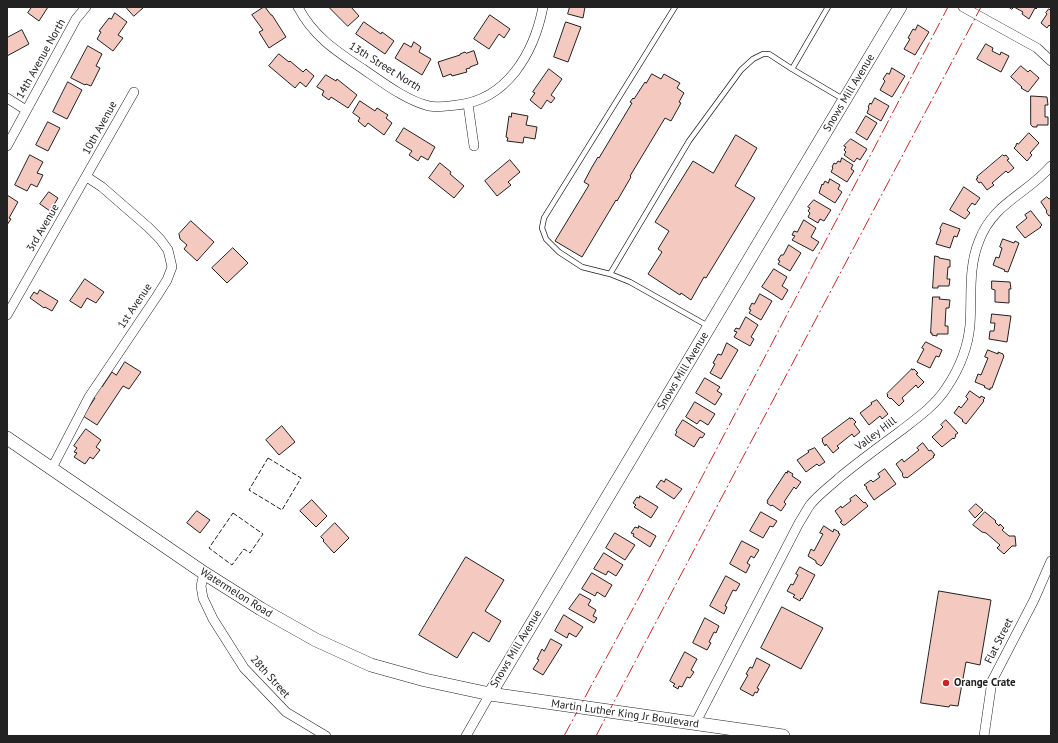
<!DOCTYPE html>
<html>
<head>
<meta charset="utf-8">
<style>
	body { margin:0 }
	#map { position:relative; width:1058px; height:743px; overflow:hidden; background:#fff; font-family:"PT Sans",sans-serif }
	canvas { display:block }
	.frame { position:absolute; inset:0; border:8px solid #222; pointer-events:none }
</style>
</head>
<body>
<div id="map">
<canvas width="1058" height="743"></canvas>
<div class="frame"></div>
</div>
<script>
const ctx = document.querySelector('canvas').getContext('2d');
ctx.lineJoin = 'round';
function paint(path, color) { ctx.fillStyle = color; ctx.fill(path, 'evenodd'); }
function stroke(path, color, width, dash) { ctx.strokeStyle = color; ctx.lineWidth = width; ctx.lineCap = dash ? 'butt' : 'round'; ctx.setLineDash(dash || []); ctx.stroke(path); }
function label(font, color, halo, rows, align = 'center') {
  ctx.font = font + ' "PT Sans",sans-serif'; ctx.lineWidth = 3; ctx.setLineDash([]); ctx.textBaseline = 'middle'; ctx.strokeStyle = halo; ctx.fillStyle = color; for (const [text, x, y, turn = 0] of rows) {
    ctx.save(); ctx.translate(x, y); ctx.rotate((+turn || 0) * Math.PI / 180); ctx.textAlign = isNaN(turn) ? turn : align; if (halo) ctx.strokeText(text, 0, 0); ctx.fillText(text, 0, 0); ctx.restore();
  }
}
const building = new Path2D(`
	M32,7H48L39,21L28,13Z
	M126,7H144L134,16Z
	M264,7H265L271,15H272L286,37L269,48L259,32L263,30L252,15Z
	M329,7H351L359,16L348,26Z
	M570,7H585L583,18L568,14Z
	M1009,7H1038L1036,9L1035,8L1029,19L1022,14L1023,12L1014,7L1012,9Z
	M1049,9L1050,10L1051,9V27L1049,25L1047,28L1041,23L1047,14L1046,13Z
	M115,13L127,22L118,35L123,38L113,51L97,39L101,32L99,31L109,18L111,19Z
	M490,15L510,29L504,38L499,34L489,49L474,39Z
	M364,22L381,34L382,32L394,41L385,54L356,34Z
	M566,22L581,27L568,62L554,57Z
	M918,25L929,32L915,55L904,49L910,39L908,38L913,29L915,30Z
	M22,30L29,44L7,56V38Z
	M414,42L421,47L419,52L431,59L422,75L395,58L404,43L411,47Z
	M986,44L993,48L992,51L1000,55L1001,52L1009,56L1001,72L977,59Z
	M88,46L102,54L96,66L100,68L91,86L86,84L85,85L71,78Z
	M474,51L478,64L470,67V68L466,69L467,72L452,76L451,74L443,77L438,62L460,55V54L465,52L466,53Z
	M279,54L289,62L290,61L303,72L306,69L314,76L306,87L300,82L295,88L269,66Z
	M1021,66L1028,72L1030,70L1039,78L1028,92L1021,88L1022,87L1011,77Z
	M892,68L905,76L892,97L880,90L885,81L883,79L887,73L889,74Z
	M549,69L562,79L551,95L555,98L551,103L547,100L541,109L530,100L535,93L533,92Z
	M652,74L661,79L664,74L680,83L677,88L684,93L679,102L681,103L671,121L665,118L630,176L631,177L617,201L616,200L582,257L555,241L589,185L584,182L592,167L598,157L599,158L632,103L630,102L633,98L634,99L645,82L646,83Z
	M326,75L336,81L337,79L357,95L348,108L331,97L329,100L322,95L324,91L317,87Z
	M68,82L82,90L67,119L53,112Z
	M1031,96L1047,97L1048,105H1045V117H1048V125H1037V127H1033L1031,125Z
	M875,98L889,106L881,121L867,113L869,108L868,107L870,103L871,104Z
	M360,101L375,111L377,108L388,115L386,118L392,123L384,135L368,123L365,127L358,121L360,118L353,113Z
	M512,113L528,116L526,125L537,127L535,139L524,137L523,143L507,141L508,138L506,137L509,116L511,117Z
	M866,116L877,123L867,140L856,133Z
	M48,122L60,128L48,151L36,145Z
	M404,128L435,147L428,160L421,156L418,161L409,155L412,151L396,141Z
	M1029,133L1039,143L1030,153L1032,155L1027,161L1014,148L1016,146V145L1017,143L1018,144Z
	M736,135L757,148L735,186L755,198L706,278L704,277L691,300L681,293L680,295L648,274L662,252L658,249L669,231L655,222L693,161L713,173Z
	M851,139L867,149L860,160L857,158L854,162L844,155L846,152L844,150L846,147L844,146Z
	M30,155L43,162L37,173L43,175L37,187L31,184L27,191L15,185Z
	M1003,155L1004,156L1006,155L1009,159L1007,160L1014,168L1008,173L1006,171L992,183L994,185L987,190L981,182L979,183L976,179L978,178L977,177Z
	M842,158L853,165L851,169L854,171L847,182L831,172L833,168L832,167L834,163L836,164L838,161L840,162Z
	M510,160L520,172L508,182L511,185L497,196L485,181Z
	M440,163L451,172L450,174L464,186L454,198L429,178Z
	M830,179L840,185L838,189L842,192L835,203L819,193L822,184L823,185L825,181L828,183Z
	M964,187L980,198L975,205L972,203L967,210L970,213L965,219L950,210Z
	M49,192L58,198L50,211L40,204Z
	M7,195L18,202L9,218L11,219L7,225Z
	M1047,197L1049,199L1051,198V215L1049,216L1046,212L1047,211L1041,202Z
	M814,200L831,210L824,221L820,219L818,223L808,217L810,213L808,211L810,208L808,207Z
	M1031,211L1042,225L1040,227H1041L1025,238L1016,227L1027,218L1025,215Z
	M804,220L816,228L811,237L819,242L813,251L792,240L795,236L792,235L794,231L797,232Z
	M191,221L214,242L197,261L184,249L187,245L180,239L179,234Z
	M943,223L960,229L957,237L954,236L950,248L936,244L941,230L940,229Z
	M1003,239L1014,243L1015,241L1019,243L1008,272L1004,271L1005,270L993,265L996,257L999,258L1002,248L1000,247Z
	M789,245L801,253L790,271L778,264L780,261L778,260L781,255H783Z
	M233,248L248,263L227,283L212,268Z
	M935,256L939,257V258L950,260V267H948L947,279H950L949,286H938V288H933Z
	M774,269L787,277L782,286L788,290L782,300L762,287Z
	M85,279L104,292L96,303L87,298L81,308L70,301Z
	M992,281L1010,282L1011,289H1009V303L995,302V290L992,289Z
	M40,290L58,301L52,311L45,307L44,308L30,298L34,292L37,294Z
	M760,294L772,301L761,320L749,313L751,310L749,309L752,303L754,304Z
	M933,297H940L939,299L950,300L949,308H946L945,326H948V334H937V336L932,335V333H931Z
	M992,314L1011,316L1007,342L989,339L990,331H994L995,323H991Z
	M746,317L758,325L751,337L754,339L750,346L734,337L737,332L734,331L736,328L739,329Z
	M926,342L942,350L939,357L936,356L930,368L917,362L924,349L922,348Z
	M727,343L738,350L721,379L710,373L715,364L713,363L718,354L721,355Z
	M988,350L998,354V352L1003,354V355L1004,356L992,388H990V390L984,387L985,386L975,382L978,374L981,375L988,358L985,357Z
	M125,362L141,372L129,389L123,386L97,425L83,416L95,398L93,396L101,386L102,387L112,372L116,375Z
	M912,369V370L914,369L918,373L916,374L924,382L918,388L916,385L902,398L904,401L899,406L891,398L890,399L887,396L888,395L887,394Z
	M705,378L720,387L717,391L722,394L715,405L696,393Z
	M970,391L980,398L981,396L985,398L983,400L984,401L966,424L962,421L963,420L954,413L959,406L961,408L968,399L966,397Z
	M877,400L888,414L882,419L880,416L869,425L860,413L872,404L871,403Z
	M695,402L715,414L708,425L700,420L697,424L686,417Z
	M850,418V419L852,418L856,422L854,424L860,432L854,437L852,434L837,446L839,448L833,453L826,444L825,446L822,441L823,440L822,439Z
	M683,420L705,434L702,438L700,437L694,447L675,435L677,432L676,431Z
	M946,420L958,433L955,435L956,436L954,439L953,438L942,447L932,437L943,427L941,425Z
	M282,426L295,442L279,455L266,440Z
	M86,429L101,440L96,447L100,450L93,459L90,457L85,464L74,457L77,453L74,452L77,448L74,446Z
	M923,443L929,451L931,450L935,455L933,456L934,457L907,478L906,477L904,478L902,475L903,474L896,464L902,459L904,462L919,450L917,448Z
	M815,448L825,462L819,466L817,464L806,472L797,460L809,452L808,451Z
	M885,469L896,484L874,500L866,488L867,487L864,485L871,480L873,482L880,477L878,474Z
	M788,471L793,474L792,476L801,482L796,489L794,487L784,502L786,504L781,511L772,505L771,506L767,503L768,501H767L786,472L787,473Z
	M666,479L682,489L674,499L656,487L661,480L664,482Z
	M856,495L864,503L865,502L868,506L845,525H843L840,522L842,521L835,511L841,506L842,508L851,501L850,499Z
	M640,496L658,507L651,518L634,507L636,505L633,503L637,497L639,498Z
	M312,500L327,516L316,527L300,511Z
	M976,504L983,510L975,518L969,511Z
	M197,511L210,520L200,533L187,523Z
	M761,512L777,521L773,527L770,526L763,538L750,531Z
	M985,512L996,521L995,522L999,526L1000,524L1004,528L1002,530L1009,536H1015L1016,546H1012L1004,554L997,548L1000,545L986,533L982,532L973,525Z
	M335,523L349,538L334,553L323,541L324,540L321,537Z
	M639,526L656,536L650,547L633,536L634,534L631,533L635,527L638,528Z
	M824,526L833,532L834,529L839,532L838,533L840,534L823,564L821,566L816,563V561L808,556L811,549L814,551L823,534L820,533Z
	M615,533L635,545L625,560L606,548Z
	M742,541L759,550L754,558L751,556L747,563L750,565L746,573L730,564Z
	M604,553L623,565L616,576L608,571L606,575L594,569Z
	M466,557L504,580L485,611L501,621L489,642L473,632L457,658L419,635Z
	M800,567L815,575L802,599L801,598L800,601L793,597L795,595L787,591L791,584L793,585L798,575L796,574Z
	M592,573L612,585L605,597L597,592L595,596L582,589Z
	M726,576L740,584L736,591L733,590L725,606L727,607L724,614L710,606Z
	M939,591L991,600L980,665L966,662L958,706L950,705L949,707L921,703Z
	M580,594L591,600L588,605L596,610L593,616L597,618L594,623L569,609Z
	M782,607L823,628L801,669L761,648Z
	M564,615L583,627L576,637L569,633L567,638L555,631Z
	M705,618L719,626L716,633L714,632L709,642L711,643L707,650L693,643Z
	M551,639L562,645L543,675L533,669L539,660L537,659L542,649L544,651Z
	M685,652L697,659L691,670L694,672L690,678L687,677L682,687L679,686L678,689L673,686L675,684L670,681Z
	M757,658L770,665L757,688L759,689L757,693L755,692L753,696L740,689L748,675L746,674L750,667L752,668Z`);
paint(building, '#f3c9c0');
stroke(building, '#222', 1);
const lane = new Path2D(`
	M675,7L544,218L542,228L546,239L559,252L582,267L610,274L630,282L708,326
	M828,7L792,69L843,99
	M610,274L689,141L741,70L753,59L763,54H769L792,69`);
const street = new Path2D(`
	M298,7C313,36 336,51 363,69C382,82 407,101 429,106C439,108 448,106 457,105C507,100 534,53 543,7
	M963,7L1037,48L1051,61
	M7,98L26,110
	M468,104L474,146
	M7,146L76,19L86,7
	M7,315L134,92
	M52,468L89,397L157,296L167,280L172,267L168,250L160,239L148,227L102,187L87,177
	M204,573L201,586L203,598L213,619L244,668L286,712L326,736
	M695,724L799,523C803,517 806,511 810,505C818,495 829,487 839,478C858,462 879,447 899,432C916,419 935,406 947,387C959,369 968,347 970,325C972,296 968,268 979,241C993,203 1027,194 1051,166
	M466,736L490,694
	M984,736L992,681L1034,600L1051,561`);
const secondary = new Path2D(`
	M7,438L204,573L261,609L316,640L371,665L425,680L490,694L783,736
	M490,694L900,7`);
stroke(lane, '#222', 6);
stroke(street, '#222', 10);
stroke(secondary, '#222', 14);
stroke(lane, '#fff', 4.5);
stroke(street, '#fff', 9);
stroke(secondary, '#fff', 13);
stroke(new Path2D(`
	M268,458L301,478L282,510L249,490Z
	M233,513L263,534L250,553L244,549L232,565L209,548Z`), '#222', 1, [5, 2]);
stroke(new Path2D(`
	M564,736L636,603L948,7
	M596,736L743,457L981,7`), '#c62828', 1, [14, 3, 2, 3]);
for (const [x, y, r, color] of [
	[946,683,4,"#c62828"]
]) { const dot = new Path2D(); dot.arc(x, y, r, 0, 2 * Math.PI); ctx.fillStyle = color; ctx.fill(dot); stroke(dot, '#fff', 1.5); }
label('11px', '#222', '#fff', [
	["14th Avenue North",41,59,-61],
	["13th Street North",385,67,32],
	["Snows Mill Avenue",849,93,-59],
	["10th Avenue",100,128,-61],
	["3rd Avenue",43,228,-60],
	["1st Avenue",135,306,-56],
	["Snows Mill Avenue",683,371,-59],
	["Valley Hill",876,434,-37],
	["Watermelon Road",236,593,32],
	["Flat Street",999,641,-63],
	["Snows Mill Avenue",516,649,-59],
	["28th Street",270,677,48],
	["Martin Luther King Jr Boulevard",625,714,8]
]);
label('bold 11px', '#222', '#fff', [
	["Orange Crate",954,683]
], 'left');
</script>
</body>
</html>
